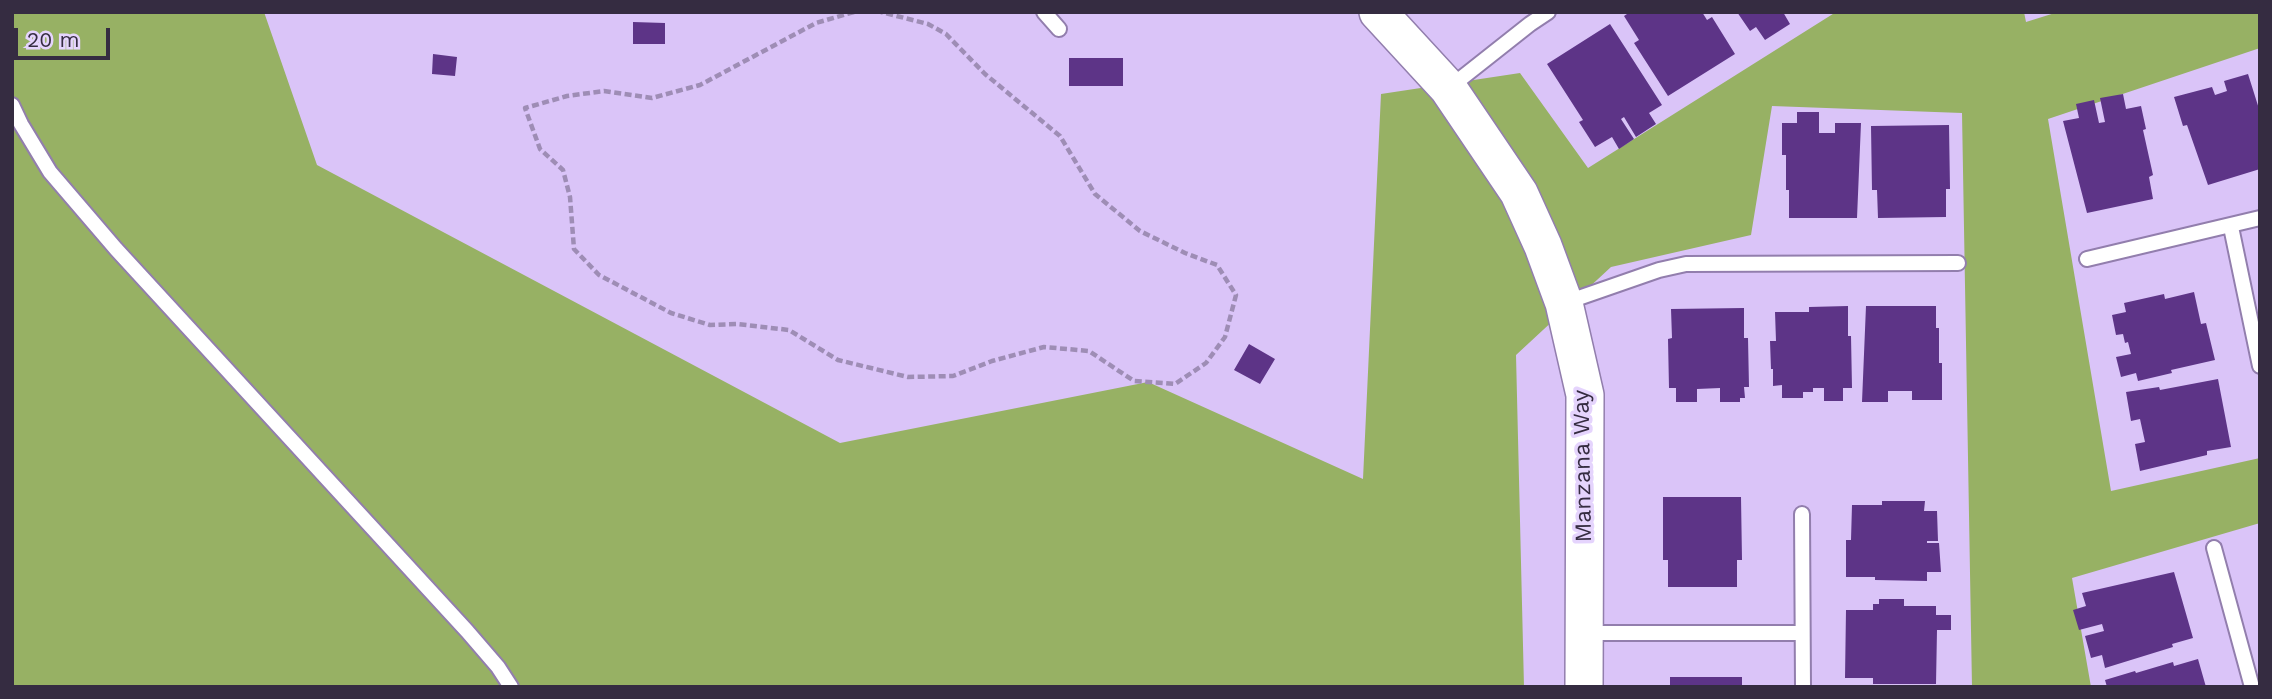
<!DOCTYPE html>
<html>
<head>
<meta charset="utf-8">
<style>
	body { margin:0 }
	#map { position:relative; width:2272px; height:699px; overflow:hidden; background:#dac4f8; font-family:"Work Sans",sans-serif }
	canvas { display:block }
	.frame { position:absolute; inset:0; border:14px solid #352c41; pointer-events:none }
	.scale { position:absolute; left:14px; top:28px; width:96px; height:32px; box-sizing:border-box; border:4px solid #352c41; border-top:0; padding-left:9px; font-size:21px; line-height:24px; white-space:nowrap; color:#352c41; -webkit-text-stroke:5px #e5d4fd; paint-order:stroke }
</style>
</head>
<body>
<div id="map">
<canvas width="2272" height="699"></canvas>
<div class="frame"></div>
<div class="scale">20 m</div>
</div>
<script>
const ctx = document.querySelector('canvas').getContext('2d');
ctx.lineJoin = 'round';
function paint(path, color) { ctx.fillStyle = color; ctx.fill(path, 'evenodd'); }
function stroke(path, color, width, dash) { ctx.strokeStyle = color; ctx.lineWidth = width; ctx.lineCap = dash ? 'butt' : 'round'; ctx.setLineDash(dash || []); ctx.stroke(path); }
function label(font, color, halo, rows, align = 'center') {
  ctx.font = font + ' "Work Sans",sans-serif'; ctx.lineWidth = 7; ctx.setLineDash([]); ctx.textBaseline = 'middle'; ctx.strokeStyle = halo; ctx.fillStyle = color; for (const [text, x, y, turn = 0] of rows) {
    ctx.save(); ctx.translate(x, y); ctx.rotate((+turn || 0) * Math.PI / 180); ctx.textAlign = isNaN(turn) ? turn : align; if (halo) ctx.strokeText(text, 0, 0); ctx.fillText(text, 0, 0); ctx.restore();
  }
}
paint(new Path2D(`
	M12,12H264L317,165L840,443L1148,382L1363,479L1381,94L1520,73L1588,168L1836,12H2024L2026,22L2058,12H2260V48L2048,119L2111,491L2260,458V523L2072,578L2091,687H1972L1962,113L1772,106L1751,235L1611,267L1516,355L1524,687H15L12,685Z`), '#97b164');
paint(new Path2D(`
	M1630,12H1702L1707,20L1712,17L1735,54L1668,96L1634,43L1639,40L1624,16Z
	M1737,12H1783L1790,24L1765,40L1756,27L1750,31Z
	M633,22L665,23V44H633Z
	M1610,24L1662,105L1649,113L1656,124L1636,137L1624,117L1621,119L1634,139L1619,149L1612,137L1595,147L1579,122L1583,120L1547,64Z
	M433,54L457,57L455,76L432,74Z
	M1069,58H1123V86H1069Z
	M2248,74L2260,112V169L2208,185L2187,125L2183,126L2174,97L2212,87L2215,95L2227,91L2224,81Z
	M2123,94L2126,109L2141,106L2146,129L2143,130L2153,175L2149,177L2153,199L2087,213L2063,121L2079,118L2076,104L2094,100L2099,123L2105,122L2100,98Z
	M1797,112H1819V133H1835V123H1861L1857,218H1789V190H1786V155H1782V123H1797Z
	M1949,125L1950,189H1946V217L1878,218L1877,190H1872L1871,126Z
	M2194,292L2201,324L2206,323L2215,360L2171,370L2172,373L2138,381L2136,373L2121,377L2116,357L2131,354L2128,342L2125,343L2123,334L2116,335L2112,315L2126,312L2124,303L2164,294L2165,299Z
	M1848,306V336H1851L1852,388H1843V401H1824V388H1813V392H1803V398H1782V385L1773,386V369H1771L1770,341H1776L1775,312H1809V307Z
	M1866,306H1936V328H1939V363H1942V400H1912V391H1888V402H1862Z
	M1744,308V338H1748L1749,387H1744L1745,398H1740V402H1720V388L1697,389V402H1676V388H1669L1668,339L1672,338L1671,309Z
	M1249,344L1275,359L1260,384L1234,370Z
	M2218,379L2231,447L2207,451V455L2140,471L2135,444L2145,442L2140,419L2131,421L2126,392L2159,387L2160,390Z
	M1663,497H1741L1742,560H1737V587H1668V560H1663Z
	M1882,501H1925L1924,511H1937L1938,541H1927V543H1939L1941,572H1927V581L1875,580V577H1846V540H1851L1852,505H1882Z
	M2174,572L2193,638L2172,644L2173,647L2105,668L2102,655L2091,658L2085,636L2104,631L2102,624L2079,630L2073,610L2086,606L2082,593Z
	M1879,599H1904V606H1936V615H1951V630H1937L1936,684H1873V678H1845L1846,610H1873V604H1879Z
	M2198,659L2206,687H2107L2105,680L2135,671L2136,673L2173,662L2174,666Z
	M1670,677H1742V687H1670Z`), '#5d3487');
const service = new Path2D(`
	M1044,12L1059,29
	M1449,88L1530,24L1548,12
	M12,105L21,124L50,172L116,249L467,631L498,667L511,687
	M2231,227L2260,366
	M2087,259L2260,218
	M1564,303L1659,270L1686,264L1958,263
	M1802,514L1803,687
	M2214,548L2252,687
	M1584,633H1802`);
const tertiary = new Path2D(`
	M1378,12L1448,88L1519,193L1543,246L1564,303L1585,395L1584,687`);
stroke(service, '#927ead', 18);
stroke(tertiary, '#927ead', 40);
stroke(new Path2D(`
	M854,12L816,23L700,85L652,98L604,91L567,96L525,108L540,149L563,170L570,197L574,249L599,275L671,313L710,325L737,324L789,330L838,360L908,377L953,376L992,361L1044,347L1089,351L1134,381L1175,384L1206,363L1225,337L1236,295L1217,265L1185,253L1140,231L1095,194L1060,136L985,74L946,34L928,24L881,12`), '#9e8db5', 4.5, [7, 3.5]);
stroke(service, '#fff', 14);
stroke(tertiary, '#fff', 37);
label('23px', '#352c41', '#e5d4fd', [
	["Manzana Way",1583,466,-91]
]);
</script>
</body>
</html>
